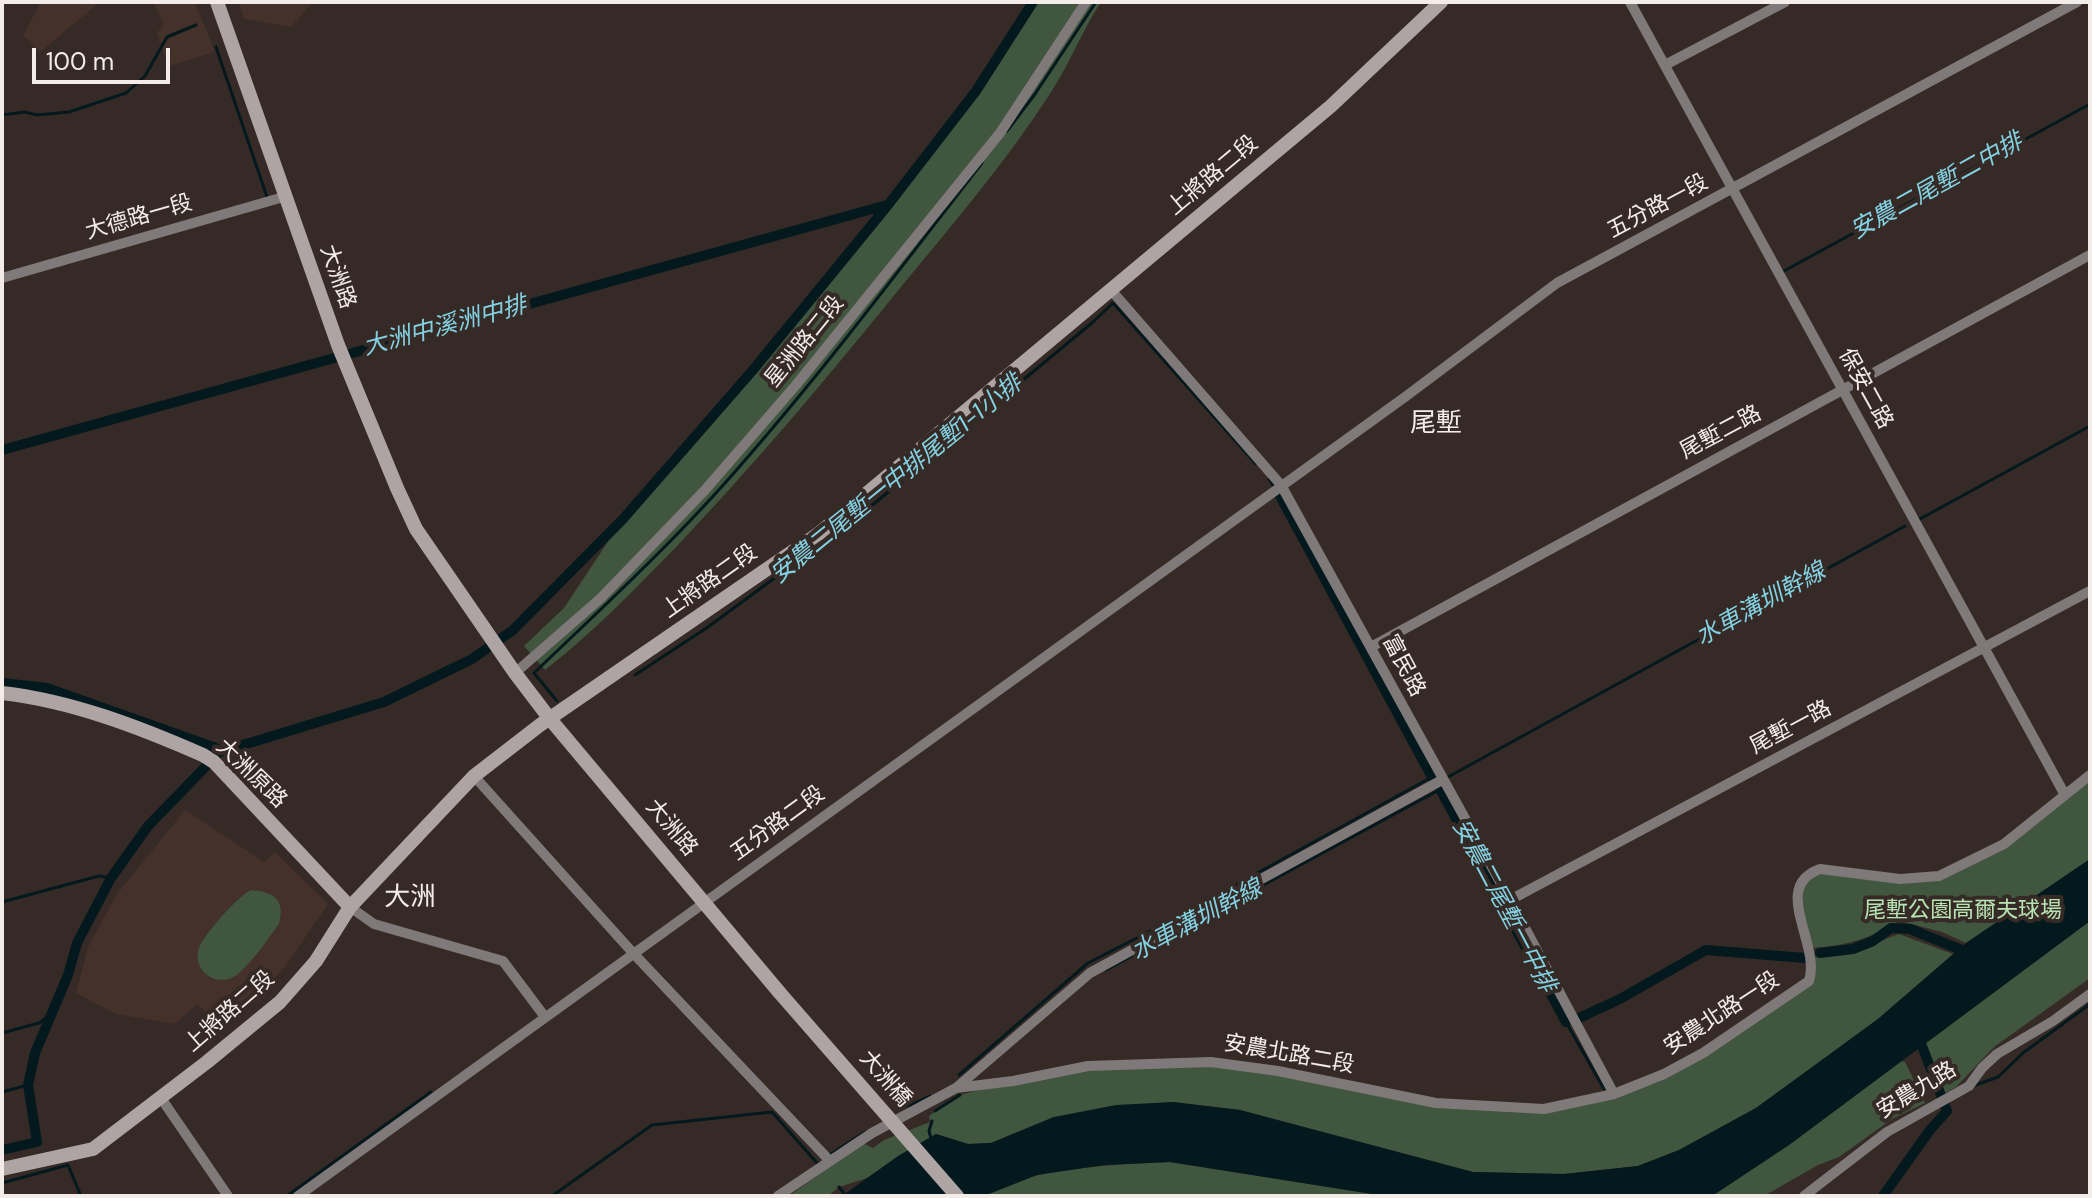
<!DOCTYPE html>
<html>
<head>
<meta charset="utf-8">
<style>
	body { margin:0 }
	#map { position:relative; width:2092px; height:1198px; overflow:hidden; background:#362a26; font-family:"DM Sans",sans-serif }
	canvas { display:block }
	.frame { position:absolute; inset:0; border:4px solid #f4ece9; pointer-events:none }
	.scale { position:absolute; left:32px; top:48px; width:138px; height:36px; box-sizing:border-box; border:4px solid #f4ece9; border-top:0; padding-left:10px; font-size:24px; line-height:28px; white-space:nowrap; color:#f4ece9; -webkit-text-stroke:6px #362a26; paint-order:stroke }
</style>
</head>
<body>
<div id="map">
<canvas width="2092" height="1198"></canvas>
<div class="frame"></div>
<div class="scale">100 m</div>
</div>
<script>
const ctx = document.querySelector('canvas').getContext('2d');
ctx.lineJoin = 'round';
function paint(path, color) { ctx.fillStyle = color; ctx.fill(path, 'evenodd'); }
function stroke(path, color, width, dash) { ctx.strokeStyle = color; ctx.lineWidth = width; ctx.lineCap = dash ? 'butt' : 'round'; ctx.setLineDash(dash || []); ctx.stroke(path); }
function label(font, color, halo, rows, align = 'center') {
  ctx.font = font + ' "DM Sans","Noto Sans TC",sans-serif'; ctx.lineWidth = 8; ctx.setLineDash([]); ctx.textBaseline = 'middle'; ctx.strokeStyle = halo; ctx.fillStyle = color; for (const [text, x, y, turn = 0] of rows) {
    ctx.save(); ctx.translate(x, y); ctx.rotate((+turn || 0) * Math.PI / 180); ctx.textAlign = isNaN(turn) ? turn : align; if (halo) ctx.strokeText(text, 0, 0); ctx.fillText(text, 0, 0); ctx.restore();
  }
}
paint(new Path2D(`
	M41,2H100L40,52L23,35Z
	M153,2H195L215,52L169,66L157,33L164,24Z
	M238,2H313L291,27L244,19Z
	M185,810L264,862L275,852L328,904L285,967L223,1029L197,1004L175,1024L116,1014L76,993L88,947L117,894Z`), '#43312a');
paint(new Path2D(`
	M1033,2H1101C1082,31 1070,63 1051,92C1006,163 945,233 892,298C823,383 753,466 677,546C635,589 593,633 545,670L524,646L564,608L623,519L753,370L888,205L976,91Z
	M2090,776V859L1966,943L1942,932L1900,921C1868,939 1847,946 1810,948L1798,910L1807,874L1939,876L2004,844Z
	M251,890C273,892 286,899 279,924C267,940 254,960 239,973C221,989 194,975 198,951C201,937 238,896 251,890Z
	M2090,921V978L1994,1047L1956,1087L1938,1097L1918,1049Z
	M1899,934L1953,954L1878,1019L1756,1108L1679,1150L1638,1166L1564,1174L1473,1172L1240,1110L1172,1102L1054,1117L991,1143L968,1144L936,1134L867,1178L839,1187L828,1196H789L863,1143L873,1148L884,1140L930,1122L929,1116L956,1096L1013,1081L1088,1066L1211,1062L1436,1103L1544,1109L1664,1074L1809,981L1812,957C1850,954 1865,947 1899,934Z
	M1901,1061L1905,1062L1925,1103L1892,1119L1839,1157L1818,1165L1764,1196H1712L1789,1145Z
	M1170,1162L1385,1196H984C1032,1166 1115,1165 1170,1162Z`), '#41563f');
paint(new Path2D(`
	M2090,859V921L1789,1145L1712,1196H1385L1170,1162L1104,1165L1037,1175L984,1196H842L898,1156L936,1134L968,1144L991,1143L1054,1117L1116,1105L1173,1102L1240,1110L1473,1172L1564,1174L1638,1166L1679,1150L1756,1108L1878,1019L1966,943Z`), '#03191e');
stroke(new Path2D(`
	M216,47L267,197
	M2,115L25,112L37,115L69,112L126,93L145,76L167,37L196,25
	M1007,131L1035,94L1096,2
	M1784,271L2090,104
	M1269,479L1280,496
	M1918,520L2090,426
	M635,675L708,627L795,563L811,556L1093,322L1113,303L1256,464
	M557,701L534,673C604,606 676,540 740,466C825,369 903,265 982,163
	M1448,777L1905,526
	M2,902L99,876L111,878
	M1106,970L1439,790
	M1566,1022L1604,1089
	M2,1033L39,1023L53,1013
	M959,1075L1088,963L1172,920L1432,777
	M1973,1086L1998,1077L2023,1053L2090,1004
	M2,1092L28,1085
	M908,1106L930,1096
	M935,1111L960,1095
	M931,1138L929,1131L932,1121
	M831,1154L865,1132
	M2,1183L68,1165L81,1196
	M839,1187L846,1196
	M287,1196L431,1092
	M552,1196L652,1125L772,1112L817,1163`), '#03191e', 3);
stroke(new Path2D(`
	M2,450L887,205
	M1280,496L1432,777
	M2,683L47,688L216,748L220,752L384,702L472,659L513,630L623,519L753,370L888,205L976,91L1033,2
	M1440,789L1566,1022
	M1820,953L1853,949L1873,941L1891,928L1910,929L1964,951L1972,950
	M1579,1018L1620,999L1706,950L1805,958
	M2,1150L37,1142L28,1085L35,1053L68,975L77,943L111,878L148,826L216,756
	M1883,1196L1930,1130L1947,1111L1917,1033`), '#03191e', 10);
stroke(new Path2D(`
	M1630,2L2065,795
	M1665,65L1785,2
	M2,278L287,196
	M1111,290L1281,485L1510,900L1614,1094
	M1371,647L2090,255
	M515,673L601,598L705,490L796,385L1000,133L1086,2
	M474,776L633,953L829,1160
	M1510,900L2090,591
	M350,907L374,924L503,961L545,1017
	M956,1088L1013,1081L1088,1066L1211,1062L1278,1071L1436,1103L1544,1109L1614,1094L1664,1074L1703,1053L1809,981C1821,943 1770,887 1820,869L1900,879L1939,876L2004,844L2090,775
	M161,1098L228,1196
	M298,1196L1405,397L1557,283L2077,2
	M778,1196L872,1133L956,1088L1090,973L1442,780
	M1804,1196L1887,1132L1969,1086L1982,1068L1997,1054L2053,1021L2090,994`), '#807979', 10);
stroke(new Path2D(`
	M217,2L338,345L397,488L416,529L515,673L550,719L779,992
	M2,693C72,701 139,727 203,755L214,762L350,907
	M2,1169L93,1149L207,1062L280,1002L316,961L350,907L474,776L540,725L818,534L1331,106L1441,2`), '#afa4a4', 14);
stroke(new Path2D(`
	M779,992L957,1196`), '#afa4a4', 14);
label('22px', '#f4ece9', '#362a26', [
	["上將路二段",1213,176,-40],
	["五分路一段",1658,207,-28],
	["大德路一段",139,218,-16],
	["大洲路",337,277,71],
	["星洲路二段",805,342,-51],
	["保安二路",1865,389,61],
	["尾塹二路",1721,433,-28],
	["上將路二段",710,582,-35],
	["富民路",1403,666,62],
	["尾塹一路",1791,728,-28],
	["大洲原路",251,774,44],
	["五分路二段",778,824,-36],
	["大洲路",671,828,50],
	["上將路二段",230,1012,-41],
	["安農北路一段",1722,1014,-33],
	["安農北路二段",1289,1055,10],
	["大洲橋",885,1079,49],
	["安農九路",1917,1091,-31]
]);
label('22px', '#b7e3b2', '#362a26', [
	["尾塹公園高爾夫球場",1963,911]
]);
label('italic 24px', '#83d2e3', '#362a26', [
	["安農二尾塹二中排",1937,187,-29],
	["大洲中溪洲中排",445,327,-15],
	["安農二尾塹一中排尾塹1-1小排",897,480,-39],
	["水車溝圳幹線",1761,605,-29],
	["安農二尾塹一中排",1503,906,62],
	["水車溝圳幹線",1197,921,-28]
]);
label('26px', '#f4ece9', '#362a26', [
	["尾塹",1436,424],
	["大洲",410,898]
]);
</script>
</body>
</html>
